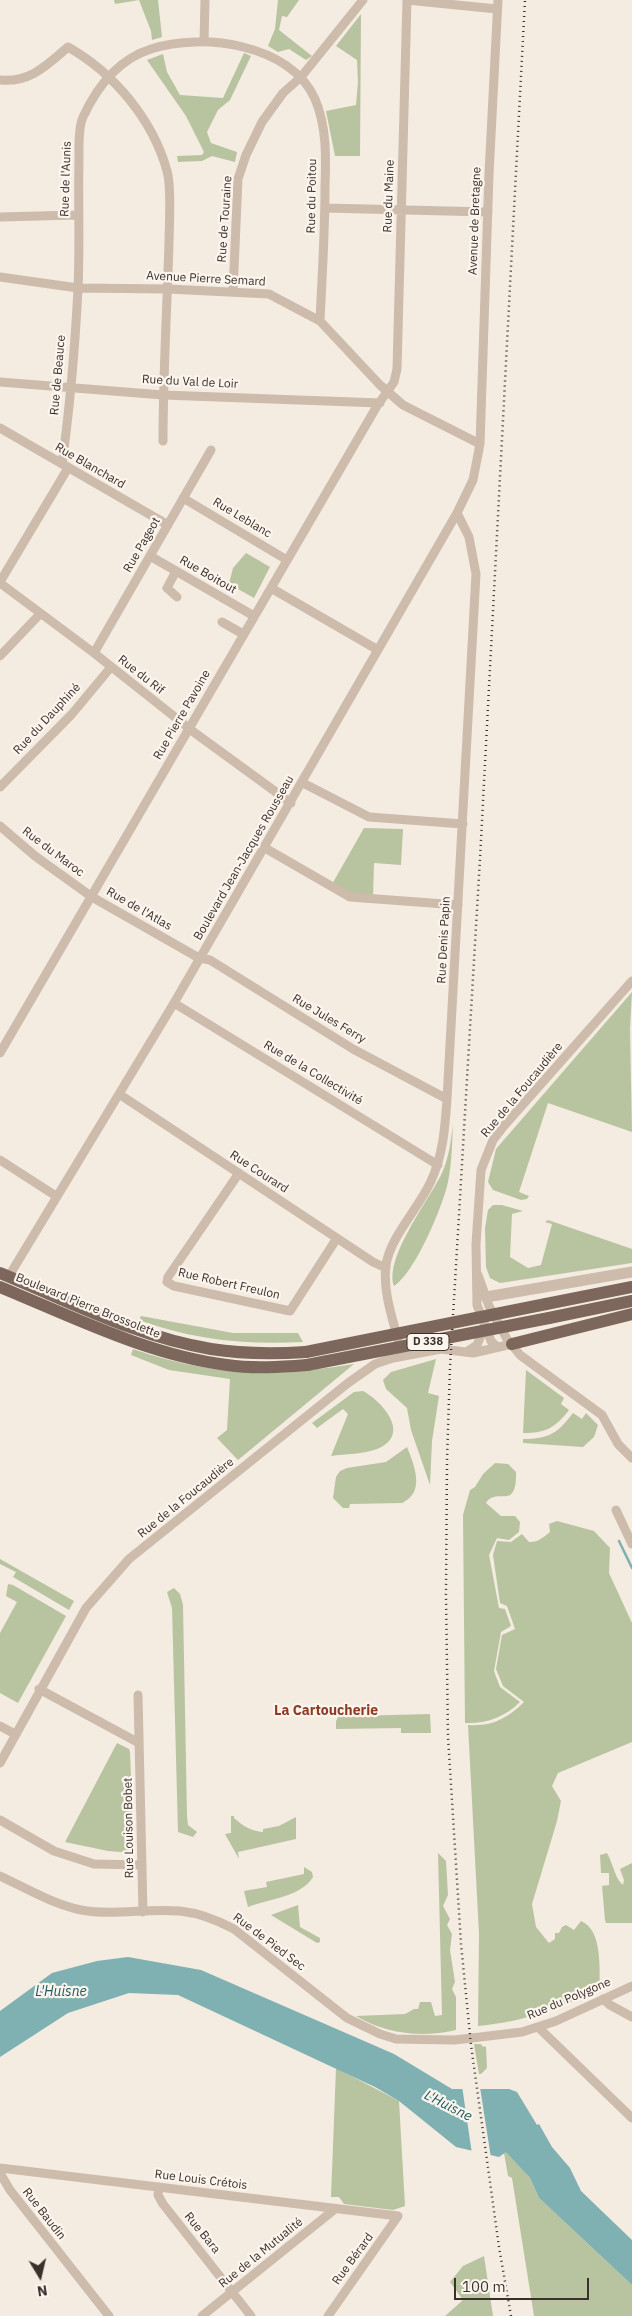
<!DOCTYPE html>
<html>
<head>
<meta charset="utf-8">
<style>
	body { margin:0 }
	#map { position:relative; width:632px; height:2316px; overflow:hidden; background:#f4ebe1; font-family:"IBM Plex Sans",sans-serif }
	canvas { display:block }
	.north { position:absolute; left:15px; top:2251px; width:50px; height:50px; -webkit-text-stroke:4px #fbf5ee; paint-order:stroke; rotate:171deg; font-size:14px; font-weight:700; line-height:20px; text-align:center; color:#3b302b }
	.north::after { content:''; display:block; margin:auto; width:18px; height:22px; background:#3b302b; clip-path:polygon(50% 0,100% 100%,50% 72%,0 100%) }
	.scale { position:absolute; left:454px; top:2278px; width:135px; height:22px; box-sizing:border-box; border:2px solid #3b302b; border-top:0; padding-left:6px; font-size:15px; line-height:18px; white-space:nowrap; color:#3b302b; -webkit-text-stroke:4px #fbf5ee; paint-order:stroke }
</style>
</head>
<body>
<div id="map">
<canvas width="632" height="2316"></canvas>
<div class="north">N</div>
<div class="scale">100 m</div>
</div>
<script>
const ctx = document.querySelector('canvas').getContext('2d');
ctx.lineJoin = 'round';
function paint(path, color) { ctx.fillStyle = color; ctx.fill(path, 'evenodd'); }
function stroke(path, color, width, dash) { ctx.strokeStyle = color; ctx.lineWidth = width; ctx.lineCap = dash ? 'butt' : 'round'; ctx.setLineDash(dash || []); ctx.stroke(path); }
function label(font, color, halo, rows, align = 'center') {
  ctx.font = font + ' "IBM Plex Sans",sans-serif'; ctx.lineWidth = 4.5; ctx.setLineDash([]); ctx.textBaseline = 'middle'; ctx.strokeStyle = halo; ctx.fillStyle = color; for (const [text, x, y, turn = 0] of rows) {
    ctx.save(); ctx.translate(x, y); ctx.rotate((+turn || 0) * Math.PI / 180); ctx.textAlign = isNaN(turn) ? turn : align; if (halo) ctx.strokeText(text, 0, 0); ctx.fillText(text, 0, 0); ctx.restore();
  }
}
paint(new Path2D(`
	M114,0H158L162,37L152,40L151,31L139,0L115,4Z
	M278,0H299L287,17L282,16L279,30L312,56L306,60L289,49L278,52L268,46L275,29Z
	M361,14L360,156H335L326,111L356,105L358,82L357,60L336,46Z
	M244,53L251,56L230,100L218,110L207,132L211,143L237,152L235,162L212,156L202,161L178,162L177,156L202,155L204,152L186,116L147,60L163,54L167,72L180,95L223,98Z
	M246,553L270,567L254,598L229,584L233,568Z
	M364,828L403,829L401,865L374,863L373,898L350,897L331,886Z
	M632,992L630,1029L632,1132L548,1103L519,1192L529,1196L527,1199L521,1200L493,1190L488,1182L496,1149Z
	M453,1124C452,1143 452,1163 448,1182C443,1206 415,1273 394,1286C384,1258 429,1200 442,1173C449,1158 451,1140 453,1124Z
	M493,1205H502L523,1211L512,1214L510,1257L528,1268L541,1265L552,1224L545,1222L548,1220L632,1249V1263L500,1283L490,1278L486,1267L485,1228L488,1210Z
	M141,1316L233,1333H298L303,1342C246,1345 193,1340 139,1320Z
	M133,1349C211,1376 274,1377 354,1364L238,1460L217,1438L227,1430L230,1379L169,1370L131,1355Z
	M436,1359L428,1393L439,1396L432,1441L430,1485L411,1430L407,1408L386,1389L383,1380L391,1372Z
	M526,1370L564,1398L561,1404L569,1410C555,1428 546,1433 523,1433Z
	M363,1391C383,1402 412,1435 377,1449C363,1454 345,1454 331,1456L348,1414L343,1409L317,1428L312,1423L354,1392Z
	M573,1413L582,1419L586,1413L598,1425L594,1437L583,1447L523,1443V1439C549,1439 558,1433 573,1413Z
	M407,1447C414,1465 426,1492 402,1503L350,1504L349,1508H343L333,1498L336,1477L340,1471L347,1468L386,1462Z
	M495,1463L508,1464L516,1472C517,1512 497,1486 486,1503L501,1516H515L520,1522L519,1532L509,1540L497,1538L489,1555L499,1608L505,1609L511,1626L501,1632L494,1671L500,1687L520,1702C505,1717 486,1724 465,1723L463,1515L470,1490L475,1487L483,1474Z
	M557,1521L594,1531L610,1548L609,1573L632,1623V1742L558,1773L552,1786L561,1801L557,1821L532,1904L536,1927L549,1943L555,1939V1933H559L562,1927L566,1925L574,1930L581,1921C603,1930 599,1969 600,1989C556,2009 528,2021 478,2026L479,1934L468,1725C492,1727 508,1718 524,1702L503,1686L496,1669L502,1635L515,1629L507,1606L500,1603L493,1555L497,1541L511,1542L522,1534L529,1542C537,1543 544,1537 550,1532L549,1524Z
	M0,1559L74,1601L69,1610L13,1577L16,1572L0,1564Z
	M8,1584L13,1585L66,1616L18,1703L0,1693V1633L17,1602L6,1596Z
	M174,1588L180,1594L183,1605L187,1816L188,1825L197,1832L193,1837L178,1832L172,1608L167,1592Z
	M342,1710L354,1716L430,1714L431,1733H401V1728L336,1729V1721Z
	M117,1743L129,1749L130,1752L134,1853L108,1851L65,1842Z
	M231,1816H234V1818C243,1826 251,1831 263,1832V1829L279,1826L296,1817V1839L238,1852L239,1859L225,1834L231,1833Z
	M438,1853L446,1861L448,1895L443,1906L450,1919L447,1925L452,1934L450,1950L455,1982L452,1989L456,1997V2030C422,2038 386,2034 356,2016L405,2014L414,2009H418L420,2002H431L435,2016L442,2015Z
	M607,1853C613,1863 615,1879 623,1885L624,1880L620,1869L632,1863V1923H606L605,1920L602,1886L609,1885V1873H601L600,1855Z
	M304,1867L312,1872L313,1877C301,1897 268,1899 248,1907L244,1891L267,1887L266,1882L304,1874Z
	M298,1905L300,1927L320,1938V1942L317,1943L271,1915Z
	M474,2044H481L482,2046L486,2047L487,2068L481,2074H479Z
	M336,2068L399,2101L405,2206L393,2210L344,2204L339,2197H331Z
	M506,2151L530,2178L539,2198L632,2285V2316H534L512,2178L508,2176L504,2153Z
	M484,2256L493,2316H445L463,2300L450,2282L463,2266Z`), '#b8c4a0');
paint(new Path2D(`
	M128,1957L201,1970L394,2054L452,2089H509L517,2092L537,2125L539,2124L552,2147L570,2168L581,2191L632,2240V2285L539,2198L530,2178L506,2152L499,2157L456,2147L399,2101L375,2087L178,1995L129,1993L68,2013L0,2057V2011L52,1973L97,1961Z`), '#7fb0b2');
paint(new Path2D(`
	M462,2086L480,2087L491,2158L472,2154Z`), '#f4ebe1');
stroke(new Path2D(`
	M619,1541L632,1568`), '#7fb0b2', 2.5);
stroke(new Path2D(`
	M407,0L497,9
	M204,42L205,0
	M0,80C30,83 47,65 68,47C114,73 153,120 167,171C172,188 169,225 169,243C167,309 163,375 163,441
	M325,208L488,212
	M0,217L77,215
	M0,277L78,288L168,289L269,294L320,321L380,385L403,405L480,444
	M233,292L238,179L246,155L262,122L283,93L301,77L363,0
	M0,382L163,395L380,403
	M0,428L168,525
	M62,464C70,406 75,347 78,289C80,246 78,202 79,159C79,147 78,128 83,117C97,87 119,59 151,49C202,32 291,44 315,99C327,127 326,158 325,188C325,232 322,277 320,321
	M183,498L287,560
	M150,556L254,616
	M176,571L167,588L177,597
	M0,582L68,468
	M0,583L94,653L195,733L291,803
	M271,588L378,650
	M222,622L243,634
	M94,653L211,450
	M0,656L40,614
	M303,783L369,817L463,824
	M0,787L72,714L111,667
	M0,826L35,856L92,897L199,958L210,960L353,1049L447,1099
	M265,848L350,897L458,905
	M174,1003L438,1165
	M0,1053L377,406L394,382L397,369L407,0
	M119,1094L373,1262L386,1268
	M0,1160L56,1196
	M239,1173L168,1277L167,1282L174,1286L290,1311L337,1238
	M478,1275L489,1306L507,1339L520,1355L602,1415L618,1444L632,1458
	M9,1276L174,1003L457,513L473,480L480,444L489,174L498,0
	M497,1347L491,1341L477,1305L476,1244L481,1170L493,1140L503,1127L632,981
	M468,1351L477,1345L484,1328
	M402,1356C396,1327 382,1295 386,1265C390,1237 419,1208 431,1181C443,1155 445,1128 447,1099L476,574L469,537L457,513
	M616,1510L632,1544
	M39,1689L139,1743
	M138,1695L143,1912
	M0,1726L15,1734
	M0,1763L86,1608L129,1559L348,1383L375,1364L393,1358L441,1349L473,1353L512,1344
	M0,1820L54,1851L94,1864L142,1865
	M0,1876C26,1888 52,1904 81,1910C114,1916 147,1908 180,1911C199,1913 217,1920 234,1929L347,2018L380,2034L396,2039L455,2040L522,2032L556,2021L632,1986
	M603,1999L610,2005L632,2017
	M539,2028L632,2118
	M0,2168L398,2216L328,2316
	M0,2173L10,2190L109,2316
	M159,2187L158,2195L163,2204L251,2316
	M202,2316L335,2209`), '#cdbbac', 9);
stroke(new Path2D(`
	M486,1297L632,1272`), '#cdbbac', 11);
stroke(new Path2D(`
	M0,1273C69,1301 137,1337 211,1349C242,1354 274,1354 306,1352
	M0,1287C73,1317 148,1355 227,1365C254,1369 281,1367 307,1365
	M546,1304L632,1287
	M549,1318L632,1301
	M512,1344L632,1314`), '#7d675c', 12);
stroke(new Path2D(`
	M511,2316L499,2247L471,2045L461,1944L448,1737L446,1594L447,1461L450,1367L480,859L525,0`), '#3b302b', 2.5, [1, 4]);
stroke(new Path2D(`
	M306,1352L546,1304
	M307,1365L549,1318`), '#7d675c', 12);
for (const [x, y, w] of [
	[428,1342,42]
]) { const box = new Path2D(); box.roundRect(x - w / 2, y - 8.5, w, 17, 4); ctx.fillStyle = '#fbf5ee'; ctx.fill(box); stroke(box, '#3b302b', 1); }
label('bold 11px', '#3b302b', null, [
	["D 338",428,1342]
]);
label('12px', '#3b302b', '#fbf5ee', [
	["Rue de l'Aunis",66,179,-88],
	["Rue du Poitou",312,196,-89],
	["Rue du Maine",389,196,-88],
	["Rue de Touraine",225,219,-86],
	["Avenue de Bretagne",475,221,-88],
	["Avenue Pierre Semard",206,279,3],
	["Rue de Beauce",58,375,-85],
	["Rue du Val de Loir",190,382,3],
	["Rue Blanchard",90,466,30],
	["Rue Leblanc",242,518,31],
	["Rue Pageot",142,545,-60],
	["Rue Boitout",208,575,30],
	["Rue du Rif",141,675,38],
	["Rue Pierre Pavoine",182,715,-60],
	["Rue du Dauphiné",47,719,-47],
	["Rue du Maroc",53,852,37],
	["Boulevard Jean-Jacques Rousseau",244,858,-60],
	["Rue de l'Atlas",139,909,30],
	["Rue Denis Papin",444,940,-87],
	["Rue Jules Ferry",329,1019,31],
	["Rue de la Collectivité",313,1073,31],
	["Rue de la Foucaudière",522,1090,-50],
	["Rue Courard",259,1172,33],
	["Rue Robert Freulon",229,1284,13],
	["Boulevard Pierre Brossolette",88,1306,22],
	["Rue de la Foucaudière",186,1498,-39],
	["Rue Louison Bobet",129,1828,-91],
	["Rue de Pied Sec",269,1942,37],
	["Rue du Polygone",569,1999,-23],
	["Rue Louis Crétois",201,2180,7],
	["Rue Baudin",44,2214,52],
	["Rue Bara",202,2233,51],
	["Rue de la Mutualité",261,2253,-39],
	["Rue Bérard",353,2259,-54]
]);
label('bold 14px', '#8c3b22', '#fbf5ee', [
	["La Cartoucherie",326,1711]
]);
label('italic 14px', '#1f5a5e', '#fbf5ee', [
	["L'Huisne",61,1992],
	["L'Huisne",448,2106,27]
]);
</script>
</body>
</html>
